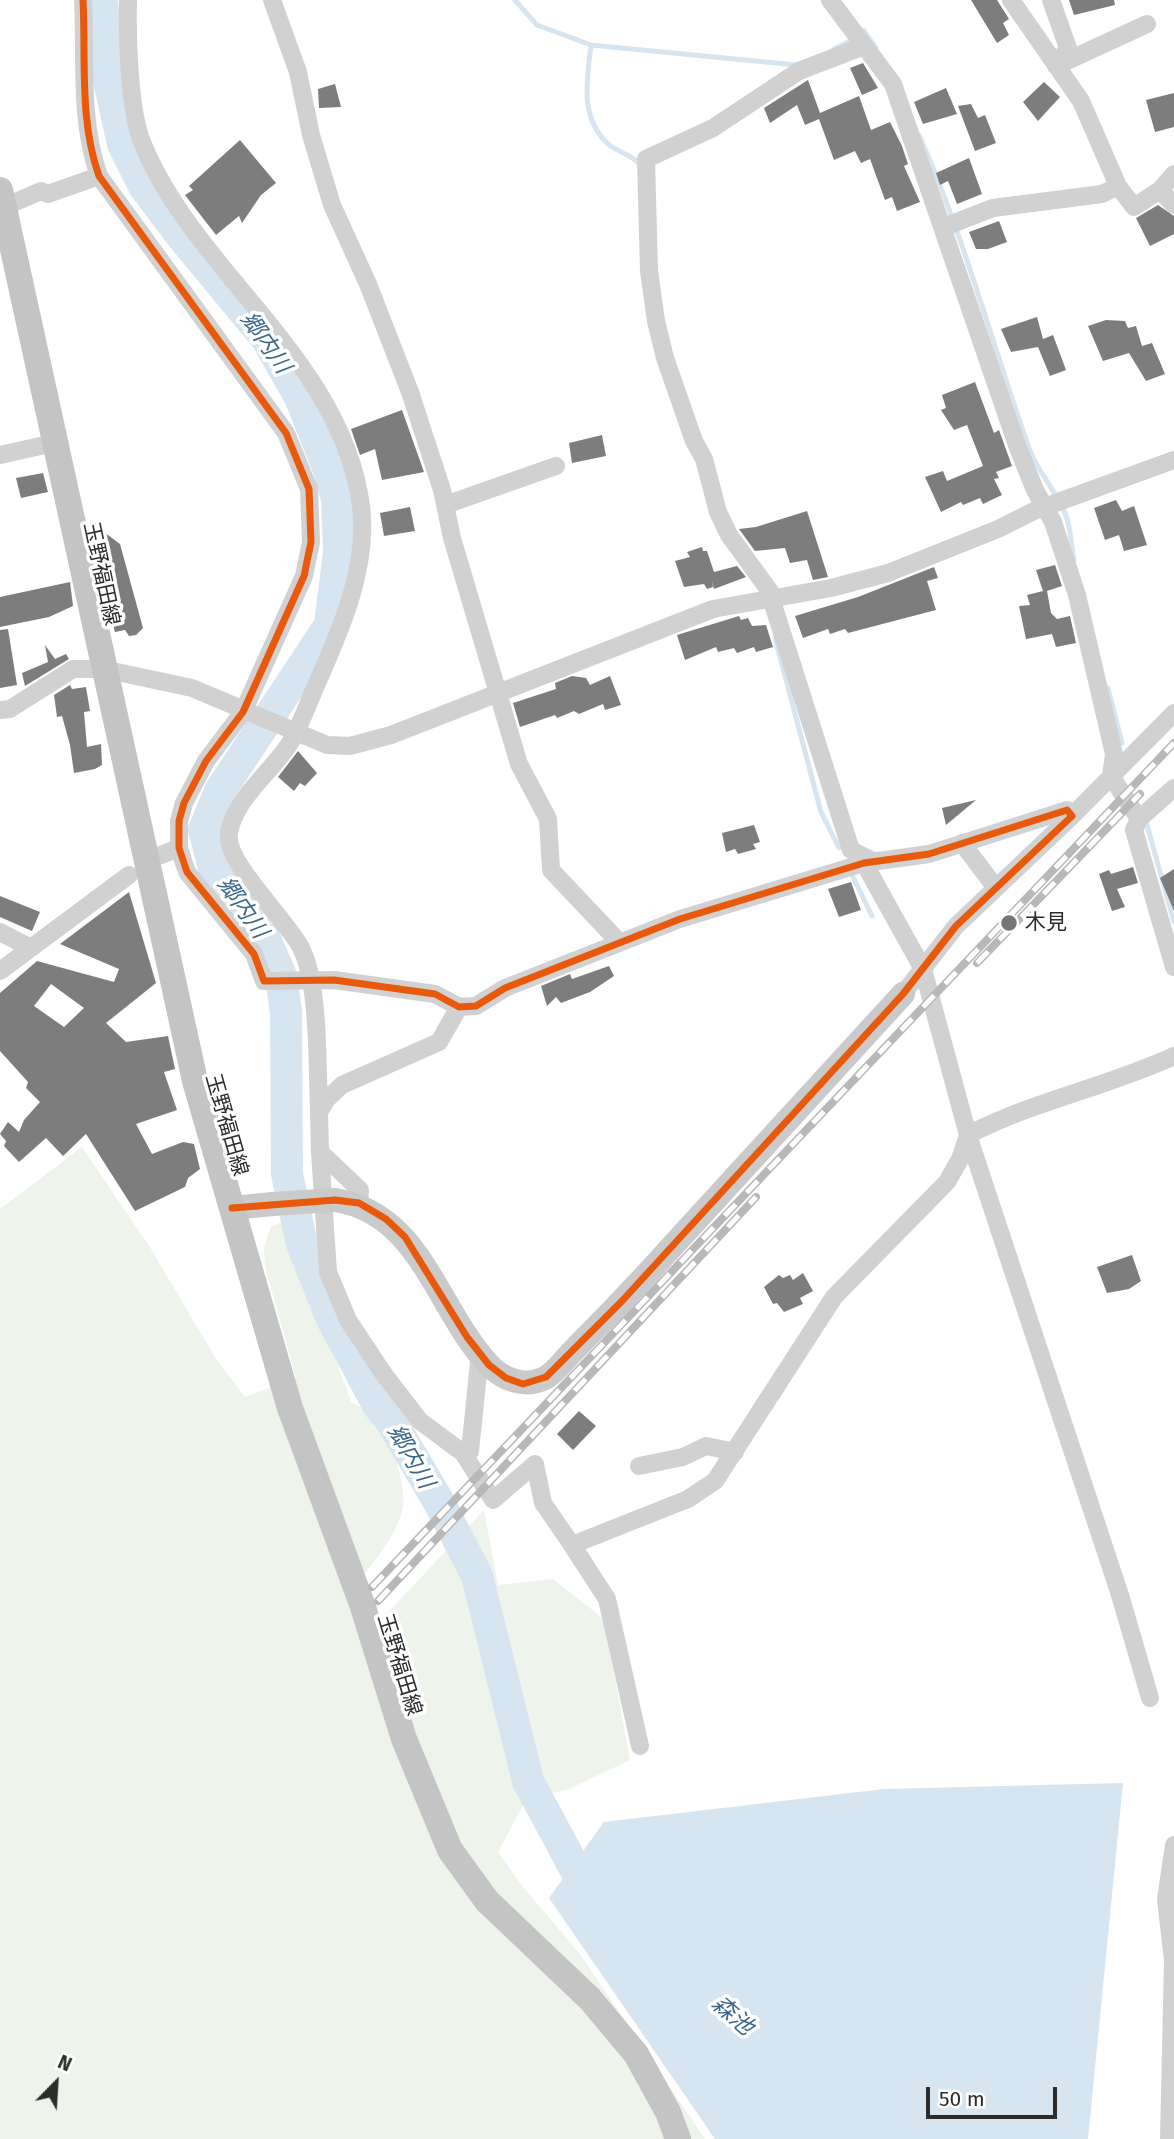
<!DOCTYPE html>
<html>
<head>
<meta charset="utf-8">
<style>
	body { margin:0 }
	#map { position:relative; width:1174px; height:2139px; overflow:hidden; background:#fff; font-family:"Fira Sans",sans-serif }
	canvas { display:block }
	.north { position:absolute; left:21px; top:2048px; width:70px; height:70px; -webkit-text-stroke:5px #fff; paint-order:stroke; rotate:24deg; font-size:19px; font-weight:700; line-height:28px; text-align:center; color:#2c2c2c }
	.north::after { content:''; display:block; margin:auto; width:24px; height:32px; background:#2c2c2c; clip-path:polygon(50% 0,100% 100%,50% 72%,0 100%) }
	.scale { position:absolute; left:926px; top:2087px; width:131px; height:32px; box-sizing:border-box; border:4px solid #2c2c2c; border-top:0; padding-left:9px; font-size:21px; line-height:24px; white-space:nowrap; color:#2c2c2c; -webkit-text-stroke:5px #fff; paint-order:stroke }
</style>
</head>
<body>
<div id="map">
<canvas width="1174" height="2139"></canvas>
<div class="north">N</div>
<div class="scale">50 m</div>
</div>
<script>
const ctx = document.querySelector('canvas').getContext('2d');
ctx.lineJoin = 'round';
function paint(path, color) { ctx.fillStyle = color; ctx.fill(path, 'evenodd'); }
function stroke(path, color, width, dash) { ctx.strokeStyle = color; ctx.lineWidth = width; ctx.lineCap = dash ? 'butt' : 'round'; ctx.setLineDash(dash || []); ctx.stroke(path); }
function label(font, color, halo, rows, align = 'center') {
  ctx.font = font + ' "Fira Sans","Noto Sans JP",sans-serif'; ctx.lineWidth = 7; ctx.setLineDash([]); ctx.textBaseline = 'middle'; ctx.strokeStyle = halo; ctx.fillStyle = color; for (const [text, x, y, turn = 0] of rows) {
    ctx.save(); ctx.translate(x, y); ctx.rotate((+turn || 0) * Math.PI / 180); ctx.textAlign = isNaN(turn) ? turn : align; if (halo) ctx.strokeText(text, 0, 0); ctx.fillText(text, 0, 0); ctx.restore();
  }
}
paint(new Path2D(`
	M82,1147L151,1249L216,1359L245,1397L296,1378L265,1267L264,1247L271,1226L286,1221L351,1402C358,1406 368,1410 374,1416C389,1430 407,1487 403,1507C397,1534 378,1556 363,1577L380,1621L484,1510L498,1585L553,1579L604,1619L630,1760L567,1790L527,1798L498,1852L523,1887L580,1954L705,2139H0V1209Z`), '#eef3eb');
paint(new Path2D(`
	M1123,1783L1088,2139H715L549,1898L604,1822L884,1789Z`), '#d7e5f0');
stroke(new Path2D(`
	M515,0L537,25L591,45L796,65
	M864,31L876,48
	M591,45C587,81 579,116 608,144C617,152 633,155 639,164
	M834,49L850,41
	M919,135C964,236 992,344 1029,448C1039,475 1056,490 1065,513C1071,527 1071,545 1074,560
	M775,638L821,812L839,848
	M1108,688L1122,743
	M1147,825L1174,922
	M853,877L872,916`), '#d7e5f0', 5);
stroke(new Path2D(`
	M102,0L107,72L123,144L144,186L180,234L267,339L300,397L328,467L337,499L339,552L330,625L220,791L204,830L214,868L261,930L281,976L286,1012L287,1174L302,1244L332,1319L378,1405L390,1419L440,1504L477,1576L528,1781L588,1893L595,1899`), '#d7e5f0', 32);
paint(new Path2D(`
	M971,0H997L1009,19L1003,23L1009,35L997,43Z
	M1069,0H1114L1115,5L1074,15Z
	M863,63L878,88L862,95L850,68Z
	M808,80L820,113L859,96L871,130L890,122L902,146L908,164L904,166L920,202L897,211L892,197L885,200L870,159L861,163L855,151L834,160L819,119L805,125L797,105L770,123L764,108Z
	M1044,82L1060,97L1038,121L1023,102Z
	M335,84L341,107L319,108L318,89Z
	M946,88L957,114L923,124L914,102Z
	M1174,93V127L1155,132L1146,100Z
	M971,104L978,118L985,115L996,143L975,151L958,106Z
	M240,140L276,183L261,195L242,223L239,216L216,235L185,195L193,190L189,186Z
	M969,158L982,194L957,204L948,181L940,185L936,173Z
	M1158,205L1174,216V234L1150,246L1136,218Z
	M999,221L1007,242L988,249H976L969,232Z
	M1037,317L1043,339L1053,335L1066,370L1050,376L1038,347L1011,352L1001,329Z
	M1106,320L1125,321L1128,328L1136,326L1142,346L1152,343L1165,374L1146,381L1129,353L1103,361L1088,326Z
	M975,382L994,433L999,430L1012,466L996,472L999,478L994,479L1002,495L983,504L980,498L963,505L961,502L941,512L925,477L943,471L947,481L983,466L967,425L954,430L941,410L946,408L942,395Z
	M402,410L424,472L382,480L375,449L360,455L351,429Z
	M602,435L606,456L572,463L569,443Z
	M43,473L48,492L21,498L16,478Z
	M1116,500L1122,511L1134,506L1147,545L1124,551L1119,535L1105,540L1094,508Z
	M410,507L415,531L384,536L380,513Z
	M807,511L828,577L813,580L807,560L790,563L785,548L755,551L739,529L756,527Z
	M93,524L120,544L143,628L136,635L129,636L125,630L115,632L109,613L120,612Z
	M702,547L703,551H707L714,572L737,566L746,577L714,589L712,581L713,587L707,589L704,584L684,587L675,561L690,557L687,552Z
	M1055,565L1062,586L1047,591L1051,613L1057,619L1070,616L1076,643L1056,647L1052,634L1026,639L1019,606L1030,605L1027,595L1043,591L1036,570Z
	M934,567L938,578L927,581L936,610L848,633L845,629L830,634L828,629L803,638L795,616L858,597Z
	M70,582L73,606L49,617L0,627V597Z
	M739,616L741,620L748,618L752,626L766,625L773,647L756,652L754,647L737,653L734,648L718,652L716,647L685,660L677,635Z
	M8,629L17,685L0,688V630Z
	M45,645L55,659L66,654L69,659L25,686L22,673L48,662Z
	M572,676L586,678L590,685L610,676L621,705L605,710L603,704L579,714L574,711L557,718L555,715L520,727L513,703L556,689L555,683Z
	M70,685L72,689L86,687L90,711L84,712L87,747L101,744L102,765L95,769L74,773L70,745L62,716L57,717L54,695Z
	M298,751L317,773L305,786L300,783L294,791L278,777Z
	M976,800L946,825L942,808Z
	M754,825L760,842L753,844L756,849L738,854L735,849L726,852L722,833Z
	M1133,867L1138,883L1117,889L1125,907L1112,911L1099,874L1109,870L1111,874Z
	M1174,869V911L1160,878Z
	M851,882L861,910L839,917L828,889Z
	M129,892L156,983L106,1023L126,1042L168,1036L175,1069L164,1072L177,1110L136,1124L152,1154L183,1142L194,1144L200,1169L188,1178L185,1187L135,1211L86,1134L63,1156L46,1138L19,1162L4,1146L6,1141L0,1134L8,1122L19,1132L24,1120L40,1102L26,1088L28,1082L0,1051V993L37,961L114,982L119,969L60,944ZM51,984L84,1008L64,1027L34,1006Z
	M0,896L40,912L32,931L0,917Z
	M609,966L614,976L590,992L561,1003L556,997L547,1006L541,986L570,974L572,979Z
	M1132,1255L1141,1281L1129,1289L1107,1293L1097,1267Z
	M803,1273L813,1291L800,1298L803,1304L784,1312L777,1303L773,1304L764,1287L779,1275L783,1278L790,1275L793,1280Z
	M579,1411L596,1426L573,1450L557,1434Z`), '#7d7d7d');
stroke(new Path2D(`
	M83,0C86,58 79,120 99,176L286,433L309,489L311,542L304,576L243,712L206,761L184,803L179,821V848L187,872L254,954L264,981L334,980L435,994L459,1007L476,1006L505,988L680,919L864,863L929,854L1067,810L1072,816L956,926L903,994
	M128,0C127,35 129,110 142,142C194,272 342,359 361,506C369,568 339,634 314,690C306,709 299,729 288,746C270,773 234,800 229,833C224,861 284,917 300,946C320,982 317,1069 319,1112
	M272,0L298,72L311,135L332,205L368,284L410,392L442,490L452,538L519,764L548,819L551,870L619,942
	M830,0L893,84L1018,448L1035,490L1053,522L1077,595L1114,754L1111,776L1139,819
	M1011,0L1081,101L1118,186L1134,207L1160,190L1174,205
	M1051,0L1068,48L1056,66L1147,24
	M1160,190L1174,174
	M4,207L41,191L48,194L99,176
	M944,227L993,208L1102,194L1118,186
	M0,455L54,443
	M445,505L556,466
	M774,597L729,535L718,512L704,459L694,441L665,358L656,321L649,271L646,159L713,128L799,71L864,46
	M771,598L851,850L873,861
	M0,710L10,709L73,669H103L192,688L327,745L350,746L391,735L713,609L831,588L888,573L998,529L1036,510L1174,460
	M1174,788L1139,819L1134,830L1174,967
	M1072,816L1174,713
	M962,843L996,888
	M161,855L179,848
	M864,863L923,969L968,1135L1120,1595L1150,1698
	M0,932L31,948
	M0,971L129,875
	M320,1152L328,1272L348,1320L383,1373L420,1421L463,1453L470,1451L480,1353
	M359,1203L360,1190L320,1152L319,1112L327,1099L342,1085L439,1042L459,1007
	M463,1453L493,1500L535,1464L543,1503L572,1545
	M639,1466L683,1457L706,1446L735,1452
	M640,1746L607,1599L572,1545L688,1499L715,1481L834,1297L947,1182L960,1159L968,1135C1033,1101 1107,1087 1174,1056
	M1169,2139L1173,1960L1166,1899L1174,1845`), '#d1d1d1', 18);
stroke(new Path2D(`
	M335,1200C420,1213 436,1307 488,1364C503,1380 525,1388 545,1378C555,1373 564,1360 572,1352C598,1326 624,1299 649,1272C733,1179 818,1087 903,994
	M232,1208L273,1204`), '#cacaca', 24);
stroke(new Path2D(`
	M0,190L195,1081L290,1408L362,1604L404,1739L450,1850L487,1901L590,1999L636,2054L668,2112L678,2139`), '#c4c4c4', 26);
const rail = new Path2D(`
	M977,963L1140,794
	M372,1587L1174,743
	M378,1601L756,1197`);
stroke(rail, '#b8b8b8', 8);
stroke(rail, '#fff', 5, [16]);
stroke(new Path2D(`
	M273,1204L335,1200`), '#cacaca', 24);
stroke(new Path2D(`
	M83,0C86,58 79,120 99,176L286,433L309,489L311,542L304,576L243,712L206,761L184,803L179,821V848L187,872L254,954L264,981L334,980L435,994L459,1007L476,1006L505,988L680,919L864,863L929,854L1067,810L1072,816L956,926L903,994L622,1301L546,1377L523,1384L506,1378L489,1365L467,1337L405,1237L386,1219L359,1203L335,1200L232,1208`), '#e8590c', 7);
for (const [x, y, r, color] of [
	[1009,923,9,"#767676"]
]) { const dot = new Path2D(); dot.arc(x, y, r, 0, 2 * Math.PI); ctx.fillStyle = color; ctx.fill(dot); stroke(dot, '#fff', 2.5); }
label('21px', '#2c2c2c', '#fff', [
	["玉野福田線",101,574,78],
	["玉野福田線",226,1125,74],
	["玉野福田線",399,1665,73]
]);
label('21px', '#2c2c2c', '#fff', [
	["木見",1025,923]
], 'left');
label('italic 23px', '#3c688c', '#fff', [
	["郷内川",265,343,55],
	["郷内川",242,908,55],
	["郷内川",410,1457,60],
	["森池",732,2016,41]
]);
</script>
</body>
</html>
